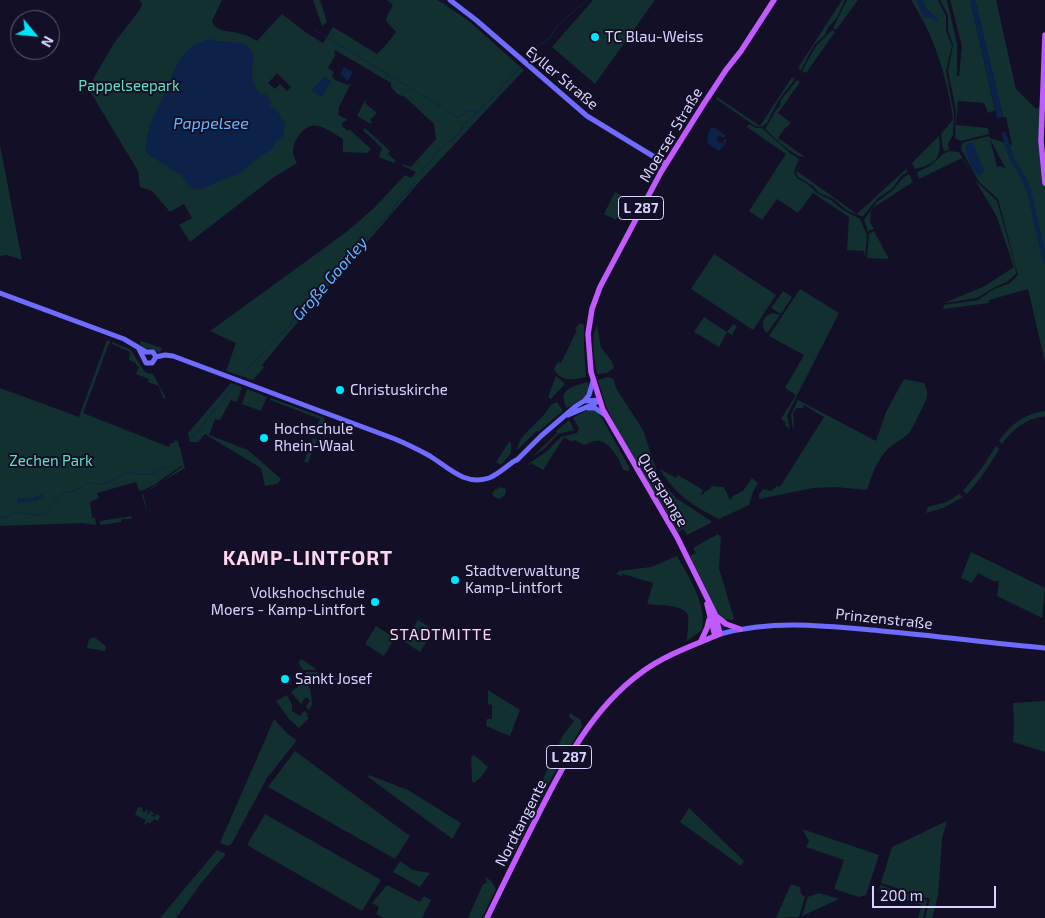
<!DOCTYPE html>
<html>
<head>
<meta charset="utf-8">
<style>
	body { margin:0 }
	#map { position:relative; width:1045px; height:918px; overflow:hidden; background:#130f26; font-family:"Exo 2",sans-serif }
	canvas { display:block }
	.north { position:absolute; left:10px; top:10px; width:50px; height:50px; box-sizing:border-box; background:#130f26; border:1px solid #625e7d; border-radius:50%; rotate:118deg; font-size:14px; font-weight:700; line-height:20px; text-align:center; color:#d9d4ff }
	.north::after { content:''; display:block; margin:auto; width:18px; height:22px; background:#00e5ff; clip-path:polygon(50% 0,100% 100%,50% 72%,0 100%) }
	.scale { position:absolute; left:872px; top:886px; width:124px; height:22px; box-sizing:border-box; border:2px solid #d9d4ff; border-top:0; padding-left:6px; font-size:15px; line-height:18px; white-space:nowrap; color:#d9d4ff; -webkit-text-stroke:4px #130f26; paint-order:stroke }
</style>
</head>
<body>
<div id="map">
<canvas width="1045" height="918"></canvas>
<div class="north">N</div>
<div class="scale">200 m</div>
</div>
<script>
const ctx = document.querySelector('canvas').getContext('2d');
ctx.lineJoin = 'round';
function paint(path, color) { ctx.fillStyle = color; ctx.fill(path, 'evenodd'); }
function stroke(path, color, width, dash) { ctx.strokeStyle = color; ctx.lineWidth = width; ctx.lineCap = dash ? 'butt' : 'round'; ctx.setLineDash(dash || []); ctx.stroke(path); }
function label(font, color, halo, rows, align = 'center') {
  ctx.font = font + ' "Exo 2",sans-serif'; ctx.lineWidth = 4; ctx.setLineDash([]); ctx.textBaseline = 'middle'; ctx.strokeStyle = halo; ctx.fillStyle = color; for (const [text, x, y, turn = 0] of rows) {
    ctx.save(); ctx.translate(x, y); ctx.rotate((+turn || 0) * Math.PI / 180); ctx.textAlign = isNaN(turn) ? turn : align; if (halo) ctx.strokeText(text, 0, 0); ctx.fillText(text, 0, 0); ctx.restore();
  }
}
paint(new Path2D(`
	M139,0H222L212,21C215,33 231,30 241,34C247,35 252,38 257,41L282,14L305,32L323,43L333,27L377,54L386,45L396,32L386,21L387,16L393,5L387,0H437L441,2L469,21L524,70L420,181L291,330L262,365L264,367L253,380L226,371L236,343L210,331L345,233L373,209L405,175L411,178L416,172L403,166L402,164L411,167L436,139L434,124L405,97L397,94L391,87V83L335,50L334,53L336,54L328,68L334,72L332,76L335,80L348,85L351,83L338,109L339,110L338,115L348,120L343,122L342,126L348,131L349,129L371,149L367,153L343,152V139C336,135 327,128 318,126C305,122 293,140 293,152C293,156 295,159 297,163L274,177L190,242L179,225L192,218L184,204L170,212L152,191L140,187L138,171L88,88L114,43L141,8L142,3ZM277,73L291,87L287,91L280,84L275,89L268,83Z
	M313,0H320L327,22L322,26Z
	M593,0H655L595,84L552,47Z
	M842,0H845L837,18L828,27L825,35L814,45L801,70L798,68Z
	M847,0H858L836,30L833,28Z
	M911,0H938L946,16V30L952,46L946,71L954,114L953,135L948,144L949,150L945,151L943,149L941,134L951,122L953,118C947,77 934,35 911,0Z
	M940,0H947L957,44V76H959L962,46L950,0H970L995,110L988,113L984,103L958,101L956,125L988,128L989,134L961,141L955,138L956,110L948,71L953,45L948,30V15Z
	M975,0H996L1016,89L1036,109L1042,105L1045,183V362L1028,289L989,300V303L943,309L944,305L978,300L994,289L1010,283L1018,275L998,199L979,182L961,149L962,144L965,142L989,136L990,138L1012,145L1006,117H1003ZM990,139L1006,169L1001,166L997,167Z
	M832,30L835,32L806,73L802,71L816,46Z
	M792,77L795,79L778,101L767,123L762,127L755,126L716,99L717,97L760,126Z
	M797,80L800,82L778,113L791,123L787,127H786L778,138L805,157C794,158 774,137 765,129L776,110L780,106L781,100Z
	M365,100H367L365,103L377,113L370,120L372,122L371,124L357,116Z
	M749,124L756,128H762L790,153L799,159L794,172L797,178L809,185L818,194L831,200L843,210L860,219L867,235L865,258L864,251L847,250L849,217L813,193L798,213L777,199L762,220L749,211L786,154L747,127Z
	M365,128L390,151L388,154L396,161L394,163L379,157L382,148L363,130Z
	M939,136C942,157 937,164 915,169L912,163Z
	M0,145L22,260L7,255L0,256Z
	M950,151L959,152L974,178L964,159L962,158L919,179L917,172L930,166L943,154Z
	M805,160L797,171L857,214L906,169L908,172L901,176L893,188L878,198L863,216H861L846,210L834,199L819,193L813,186L798,177L796,171Z
	M909,174L913,182L871,209L870,222L874,229L868,231L864,220L877,202L893,190L904,177Z
	M975,180L997,201L1015,265L1016,274L1007,282L995,287L977,298L945,303H944L983,287L1014,267L996,215Z
	M615,192L628,199L616,220L604,214Z
	M874,231L889,259L867,258L869,234Z
	M714,254L776,295L753,330L691,289Z
	M800,289L839,313L788,413L787,416L790,429L785,425L786,422L781,419L796,395L785,388L804,355L769,336Z
	M783,291L792,297L781,314L771,308Z
	M773,313L780,315L767,333C759,326 763,315 773,313Z
	M704,317L727,332L733,324L737,326L732,335L727,332L719,347L694,332Z
	M580,323L584,325V349L586,377C574,380 560,382 554,369L558,362L561,363L577,330L575,329Z
	M597,326L601,347L612,362L614,368L607,373L597,374C595,363 590,335 597,326Z
	M107,340L110,341V344L109,343L83,413L169,447L171,443L175,442V440L178,441L185,468L143,493L148,516L142,495L143,493L156,486L183,466H181L154,485L141,491L139,490L136,482L97,493L99,498L90,502L92,518H95L96,525L83,523L0,526V388L79,417Z
	M141,341L162,348L160,353L152,349L145,348L140,344Z
	M112,342L131,350L144,371L147,373L153,374L166,398H163L159,386L148,382L149,379L136,374L139,367L136,365V363L129,360L130,352L112,344Z
	M556,376L565,384L551,399L548,397Z
	M608,377L613,379L617,390L643,430L659,478L676,498L711,521V523L687,535L684,529L678,532L618,431L606,406L598,380Z
	M904,379L924,383C926,387 928,392 927,398C926,401 912,429 910,432C903,440 892,443 885,452C876,463 871,477 867,490L836,487L813,488L759,499V495L763,489L771,491L777,486L780,487L824,417L804,405L803,408H797L793,413L794,425L793,430L791,415L798,400L876,441L886,412Z
	M588,382C591,397 578,401 567,408C556,389 574,386 588,382Z
	M231,383L242,387L237,402L231,400L220,420L215,419L209,435L248,450L281,479L277,484L265,486L261,468L205,434L198,442H190L188,433Z
	M247,389L267,397L261,411L242,404Z
	M271,398L325,418L320,433L315,431L320,419L270,400Z
	M557,402L563,411L538,432L537,431L517,450L520,440L525,434L543,416L552,404Z
	M592,410L597,412L602,418L630,469L628,471L623,470C620,459 608,439 596,441C591,441 588,444 584,445L574,440L572,442L564,437L543,470L531,463L529,465L528,464L546,452L561,437L577,433L579,428L573,418L585,411Z
	M1045,411V416C1025,419 1013,429 1002,444L999,441C1011,424 1024,414 1045,411Z
	M569,420L574,430L558,434L544,449L532,457L557,433L556,431Z
	M313,438L317,440L308,463L304,462Z
	M509,442L511,443V453L501,465L496,462Z
	M996,446L999,449C990,465 980,480 967,494L963,491L982,468Z
	M660,469L676,478L678,475L703,490L701,494L703,495L705,491L709,490L712,486L724,487L730,500L733,496L743,491L752,478L758,483L753,492L749,505L719,519C695,507 673,493 660,469Z
	M501,487L506,489L505,495L500,499L494,497L492,494L494,490Z
	M959,494L963,497L943,508L926,513L928,507L947,502Z
	M132,516L131,519H122L121,522L100,525V521Z
	M718,534L721,537L719,568L734,619L732,620L727,619L725,622L715,610L690,556L696,553L693,548Z
	M971,552L1045,588L1042,618L997,596L999,581H993L978,573L972,583L961,578Z
	M677,556C689,578 707,603 702,630L687,641C687,633 689,624 688,616C686,604 658,606 647,604L653,583L623,574L622,576L616,574L619,571L651,567Z
	M418,620L434,630L420,652L405,642Z
	M376,626L395,638L384,656L365,644Z
	M94,637L106,646L105,651L87,648L89,639Z
	M302,659L316,669L315,670H303L298,662Z
	M306,672H317L329,678H338L337,680L325,679L322,684L310,685L306,679L308,678L305,673Z
	M305,682C312,687 311,697 312,705L309,710L306,707L310,700L306,697L301,704L291,692L299,686L298,684Z
	M488,690L520,710L510,736L486,726L487,719H492V705L488,704Z
	M287,695L292,705V711L300,716L304,711L308,714L307,716L309,718L299,728L289,719L276,701Z
	M1045,701V752L1013,742L1014,725L1013,703Z
	M570,713L581,720L582,727L551,779L514,853L510,856L503,867L500,868L498,858L506,861L563,735L574,721L569,717Z
	M274,719L289,735L297,740L267,778L232,843L228,846L220,843Z
	M295,751L410,836L395,859L268,787Z
	M474,755L488,767L481,777L474,783L472,781L471,757Z
	M369,775L408,790L461,823L453,838H451L368,777Z
	M138,807L143,808L142,811L145,812L147,809L148,810L147,814L148,815L150,811L154,813L152,816L155,817L156,814L160,816L158,821L154,819L152,822H150L151,824L147,822L146,825L144,824L146,820L135,815Z
	M689,808L744,861L741,866L680,822Z
	M265,814L381,880L362,911L247,845Z
	M947,821L942,839L938,896L932,918H925L930,899L881,883L892,847Z
	M802,829L879,855L866,895L859,897L834,889L844,860L806,847L809,841Z
	M217,850L226,854L202,882L176,918H160Z
	M400,861L413,870L430,873L420,887L393,872Z
	M485,876L492,882L496,889L482,918H468L483,884L487,883Z
	M791,884L800,887L801,894L805,897L799,917L776,918Z
	M387,885L420,902L424,896L431,900L422,918H384L376,914L379,907L372,903Z
	M880,885L927,900L923,918H918L922,905L878,891Z
	M819,893L839,899L802,916L808,897Z`), '#12302f');
paint(new Path2D(`
	M916,0H923L927,9L937,18L938,23L932,18H924Z
	M970,0H975L1003,117L997,118Z
	M210,39C221,43 234,40 245,45C258,51 252,64 252,74C253,80 255,88 259,93L266,95L271,100L270,106L275,108L285,122L283,136L276,142L271,150L261,156L238,174L219,181L205,188L196,190L189,186L181,175L146,153C144,129 159,107 168,86C173,75 176,61 186,52C193,45 201,42 210,39Z
	M344,67L353,72L348,81L340,74Z
	M324,77L331,81L322,97L311,91Z
	M712,127L715,128L725,135L726,137L723,138L720,136L717,138L718,142L723,143L724,139H726C727,144 722,147 719,151L707,143L709,130Z
	M968,143H973C976,148 981,164 984,171L980,176C972,172 967,157 965,148Z
	M43,493V496L36,501L17,503L18,497C25,501 36,498 43,493Z`), '#0c2248');
stroke(new Path2D(`
	M313,29L453,114
	M531,55L532,50L549,39L557,26L587,0
	M454,116L458,117L468,111H478
	M421,172L438,151L459,134L464,124L490,100L519,68
	M239,379L271,343L290,326L296,314L304,308L332,274L391,212L399,200L409,191L415,181
	M190,440L237,382
	M0,517H7L15,513H24L37,515L44,514L62,493L76,490L87,483L100,484L109,482L129,472C141,478 156,473 166,467`), '#0c2248', 1);
stroke(new Path2D(`
	M1004,134L1012,159L1024,179L1029,191L1045,261`), '#0c2248', 4.5);
stroke(new Path2D(`
	M450,0L476,20L587,116L666,164
	M0,293L124,339L146,352
	M139,349L146,363H152L156,357
	M146,352H153L156,357
	M156,357L165,355L173,356L395,439C407,444 419,450 430,456C449,468 465,486 489,478C500,474 508,464 518,459
	M584,401L589,395L593,381
	M588,408H595L605,415
	M568,415L594,404L599,400
	M517,460L541,436L576,406L584,401L599,400
	M720,634C775,619 827,626 882,631C937,636 991,643 1045,648`), '#6f6bff', 5);
stroke(new Path2D(`
	M1045,35L1041,141L1045,183
	M707,604L715,636
	M716,616L726,624L740,629
	M701,641L707,628L709,620
	M487,918C503,885 519,852 536,819C563,765 591,709 642,672C665,655 694,645 720,634L715,614L677,537L603,410L591,372L588,334L592,309L600,287L661,172L703,105L726,70L741,51L774,0`), '#c25bff', 5.5);
for (const [x, y, r, color] of [
	[595,37,5,"#00e5ff"],
	[340,390,5,"#00e5ff"],
	[264,438,5,"#00e5ff"],
	[455,580,5,"#00e5ff"],
	[375,602,5,"#00e5ff"],
	[285,679,5,"#00e5ff"]
]) { const dot = new Path2D(); dot.arc(x, y, r, 0, 2 * Math.PI); ctx.fillStyle = color; ctx.fill(dot); stroke(dot, '#130f26', 2); }
for (const [x, y, w] of [
	[641,208,45],
	[569,757,45]
]) { const box = new Path2D(); box.roundRect(x - w / 2, y - 11.5, w, 23, 4); ctx.fillStyle = '#130f26'; ctx.fill(box); stroke(box, '#d9d4ff', 1); }
label('bold 14px', '#d9d4ff', null, [
	["L 287",641,208],
	["L 287",569,757]
]);
label('15px', '#d9d4ff', '#130f26', [
	["TC Blau-Weiss",605,37],
	["Christuskirche",350,390],
	["Hochschule",274,429],
	["Rhein-Waal",274,446],
	["Stadtverwaltung",465,571],
	["Kamp-Lintfort",465,588],
	["Volkshochschule",365,593,"right"],
	["Moers - Kamp-Lintfort",365,610,"right"],
	["Sankt Josef",295,679]
], 'left');
label('15px', '#d9d4ff', '#130f26', [
	["Eyller Straße",562,78,40],
	["Moerser Straße",671,135,-59],
	["Querspange",663,490,59],
	["Prinzenstraße",884,619,6],
	["Nordtangente",521,823,-63]
]);
label('15px', '#5fe0c0', '#130f26', [
	["Pappelseepark",129,86],
	["Zechen Park",51,461]
]);
label('italic 16px', '#62b6ff', '#130f26', [
	["Pappelsee",211,124],
	["Große Goorley",330,279,-49]
]);
ctx.letterSpacing = '1px';
label('16px', '#ffd6f0', '#130f26', [
	["STADTMITTE",441,635]
]);
ctx.letterSpacing = '0px';
ctx.letterSpacing = '1px';
label('bold 20px', '#ffd6f0', '#130f26', [
	["KAMP-LINTFORT",308,558]
]);
ctx.letterSpacing = '0px';
</script>
</body>
</html>
